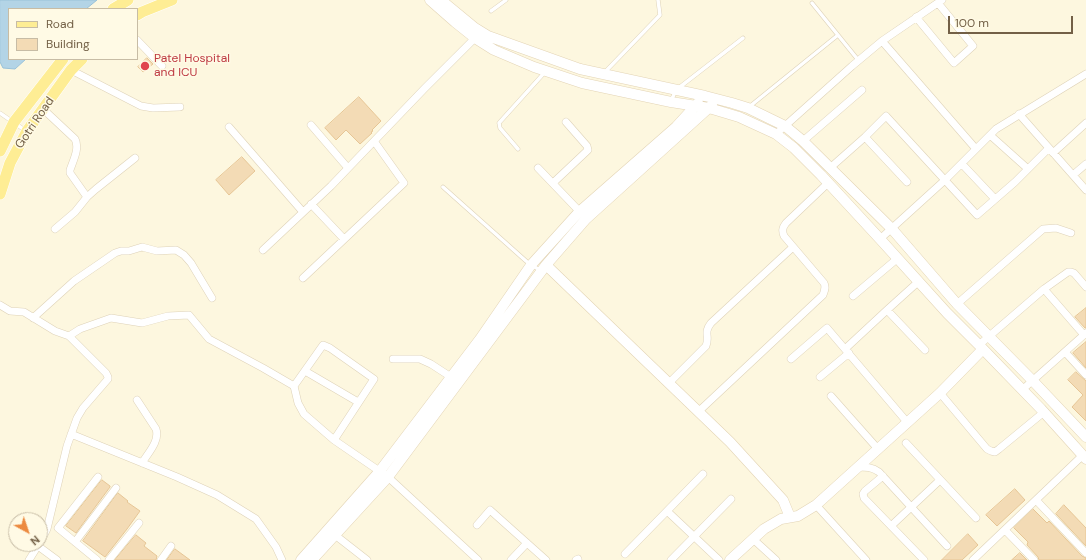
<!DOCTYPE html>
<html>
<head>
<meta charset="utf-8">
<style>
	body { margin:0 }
	#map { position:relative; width:1086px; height:560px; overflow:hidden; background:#fdf7df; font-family:"DM Sans",sans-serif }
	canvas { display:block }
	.legend { position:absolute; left:8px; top:8px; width:130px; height:52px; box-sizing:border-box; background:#fffae5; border:1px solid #c7bca5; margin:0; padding:5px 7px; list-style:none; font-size:12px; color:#736046 }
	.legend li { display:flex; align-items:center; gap:8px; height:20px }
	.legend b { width:20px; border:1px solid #c7bca5 }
	.north { position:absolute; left:8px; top:512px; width:40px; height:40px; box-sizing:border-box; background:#fffae5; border:1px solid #c7bca5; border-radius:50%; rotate:140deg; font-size:11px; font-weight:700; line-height:16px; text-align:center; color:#736046 }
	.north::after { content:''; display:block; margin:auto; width:14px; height:18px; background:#ec8a3f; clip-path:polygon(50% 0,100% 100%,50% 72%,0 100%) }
	.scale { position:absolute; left:948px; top:16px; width:125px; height:18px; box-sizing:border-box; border:2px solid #736046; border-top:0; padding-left:5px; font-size:12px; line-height:14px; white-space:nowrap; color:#736046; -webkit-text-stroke:3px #fffae5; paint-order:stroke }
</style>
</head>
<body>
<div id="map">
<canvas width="1086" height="560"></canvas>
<ul class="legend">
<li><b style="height:5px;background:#feed94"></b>Road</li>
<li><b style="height:11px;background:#f3dbb5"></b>Building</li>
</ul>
<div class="north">N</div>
<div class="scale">100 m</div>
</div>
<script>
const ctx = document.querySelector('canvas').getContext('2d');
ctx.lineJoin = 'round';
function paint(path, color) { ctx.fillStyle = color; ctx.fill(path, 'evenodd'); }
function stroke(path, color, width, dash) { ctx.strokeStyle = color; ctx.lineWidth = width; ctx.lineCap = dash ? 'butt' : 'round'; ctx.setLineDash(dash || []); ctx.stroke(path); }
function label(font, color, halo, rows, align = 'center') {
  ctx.font = font + ' "DM Sans",sans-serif'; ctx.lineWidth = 3; ctx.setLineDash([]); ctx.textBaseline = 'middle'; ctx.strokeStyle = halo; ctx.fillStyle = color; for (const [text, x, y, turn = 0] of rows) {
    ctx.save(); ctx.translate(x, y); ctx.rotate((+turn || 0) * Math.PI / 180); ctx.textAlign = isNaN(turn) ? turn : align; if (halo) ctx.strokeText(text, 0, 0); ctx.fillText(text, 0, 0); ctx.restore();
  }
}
const water = new Path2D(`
	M0,0H97L86,9H9V59H26L15,69L3,68L0,62Z`);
paint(water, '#b3d4e6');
stroke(water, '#99c1d8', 1);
const building = new Path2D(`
	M147,58L153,64L143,72L138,67Z
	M359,97L381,121L372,130L373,131L371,132L372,133L360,144L346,130L336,140L325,128Z
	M242,157L255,171L229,195L216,180Z
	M1086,308V328H1085L1075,317Z
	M1086,342V368L1073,353Z
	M1076,372L1086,381V421L1072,407L1083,395L1068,380Z
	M102,480L110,486V487L76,533L66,526Z
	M1015,489L1025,500L997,526L986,515Z
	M118,493L128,501L127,502L140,511L127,529L105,557L83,541Z
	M1064,505L1086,528V546L1056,514Z
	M1033,509L1047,523L1049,521L1082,556L1086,558V560H1039L1038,557L1027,545L1028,542L1014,528Z
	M968,534L978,545L962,560H942Z
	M136,535L146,543L144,546L157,556L156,560H115Z
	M175,549L190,560H167Z
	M1020,553L1027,560H1012Z`);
paint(building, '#f3dbb5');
stroke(building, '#e6c595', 1);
const lane = new Path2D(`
	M812,3L859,61
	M491,11L506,0
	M605,72L660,15L658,0
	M671,101L676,90L743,38
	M749,107L838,35
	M0,113L26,131
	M518,149L500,128L499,123L545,72
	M443,187L526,261L531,265L540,270`);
const street = new Path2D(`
	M916,17L954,63L973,46L938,3
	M137,40L162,66
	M882,41L976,149
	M71,70L141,106L153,108L180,107
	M43,109L75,139C80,148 73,161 70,170V173L87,197
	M1019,114L1086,190
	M311,125L348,168
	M229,127L303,212
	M776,134L852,66L882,41L942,0
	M990,135L1028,169
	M865,137L907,182
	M803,141L862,90
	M1053,153L1086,123
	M962,164L995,199
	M538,168L582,214
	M830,168L865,137L886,116L977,215L1015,182L1049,148
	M1073,175L1086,164
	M553,183L588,150L587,146L566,122
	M311,204L344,239
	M55,229L75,212L87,197L96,189L135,158
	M880,239L945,180L996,129L1086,74
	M263,250L331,186L424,89L475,38
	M303,278L404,183L374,141
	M1044,289L1084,335
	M853,296L898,258
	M957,304L1043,229L1056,228L1071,233
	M0,305L10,311L24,312L55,331L69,336L80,329L111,318L142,323L168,316L189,315L209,339L263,368L294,386L323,345L330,348L374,379L334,440L388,477L478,560
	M887,310L925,350
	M33,318L74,281L115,253L121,251H129L142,247L157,251L176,250L184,255L191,263L212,298
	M979,345L1044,289L1068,272H1071L1074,273L1086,287
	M845,349L887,310L918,282
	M1065,352L1086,375
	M393,359H420L431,364L451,377
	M791,359L827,328L907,422
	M305,371L358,402
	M820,377L849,353
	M669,383L706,346C710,336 703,333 711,323L793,247
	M294,386L298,403L304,414L334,440
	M1022,390L1086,333
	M940,393L987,449L991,451L995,452L999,449L1044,412
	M831,396L878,449
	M137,400L156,429C160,441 148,453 142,463
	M698,412L823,295C825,290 826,287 824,283L784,236C782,231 782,228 786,223L828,183
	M71,434L177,477L217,495L256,519L276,547L282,560
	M906,443L976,518
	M859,467C866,467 872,467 879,472L947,546
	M703,474L667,511L719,560
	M883,476L865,491L863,494L864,498L924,560
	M1036,500L1086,553
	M816,505L866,560
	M477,525L490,510L546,560
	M891,526L940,480
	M1005,530L1034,560
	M335,535L367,560
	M753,539L776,560
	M75,542L116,488
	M40,543L47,529L67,446L77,418L83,408L108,379V377L106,373L69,336
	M38,546L57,560
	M625,554L667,511
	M29,560L39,544
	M97,560L58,528L98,477
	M109,560L139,523
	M161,560L171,546
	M511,560L527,543
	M576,560L578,559
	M671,560L731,499
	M973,560L1082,456`);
const secondary = new Path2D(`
	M430,0L455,22L475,38L494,50L534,67L582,83L671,102L709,108L739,117L776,134L794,148L821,175L880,239L947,313L979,345L1041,409L1086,459
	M441,0L475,28L488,36L580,69L705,96L732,103L748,108L785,126L803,141L892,229L957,304L1033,381L1086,437
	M546,265L730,442L783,500L790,517
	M301,560L379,472L480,339L531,265L579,212L676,127L698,103
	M312,560L388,477L546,265L586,219L712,105
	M730,560L764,529L781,519L798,516L816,505L940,393L983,349`);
const primary = new Path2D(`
	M113,9L128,0
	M137,15L142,12L172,0
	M0,151L14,122L63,59
	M0,194L10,163L27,131L71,70L82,59`);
stroke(lane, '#ded2b8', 4.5);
stroke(street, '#ded2b8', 8);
stroke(secondary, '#e3d4b5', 11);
stroke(primary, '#fff', 12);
stroke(lane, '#fff', 3.5);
stroke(street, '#fff', 7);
stroke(secondary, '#fff', 10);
stroke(primary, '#feed94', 11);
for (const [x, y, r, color] of [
	[145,66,5,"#e0444e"]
]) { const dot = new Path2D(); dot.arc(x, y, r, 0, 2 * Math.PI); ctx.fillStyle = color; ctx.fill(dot); stroke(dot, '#fffae5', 1.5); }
label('12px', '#be3a42', '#fffae5', [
	["Patel Hospital",154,59],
	["and ICU",154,73]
], 'left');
label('12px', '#736046', '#fffae5', [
	["Gotri Road",35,123,-56]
]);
</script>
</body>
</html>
